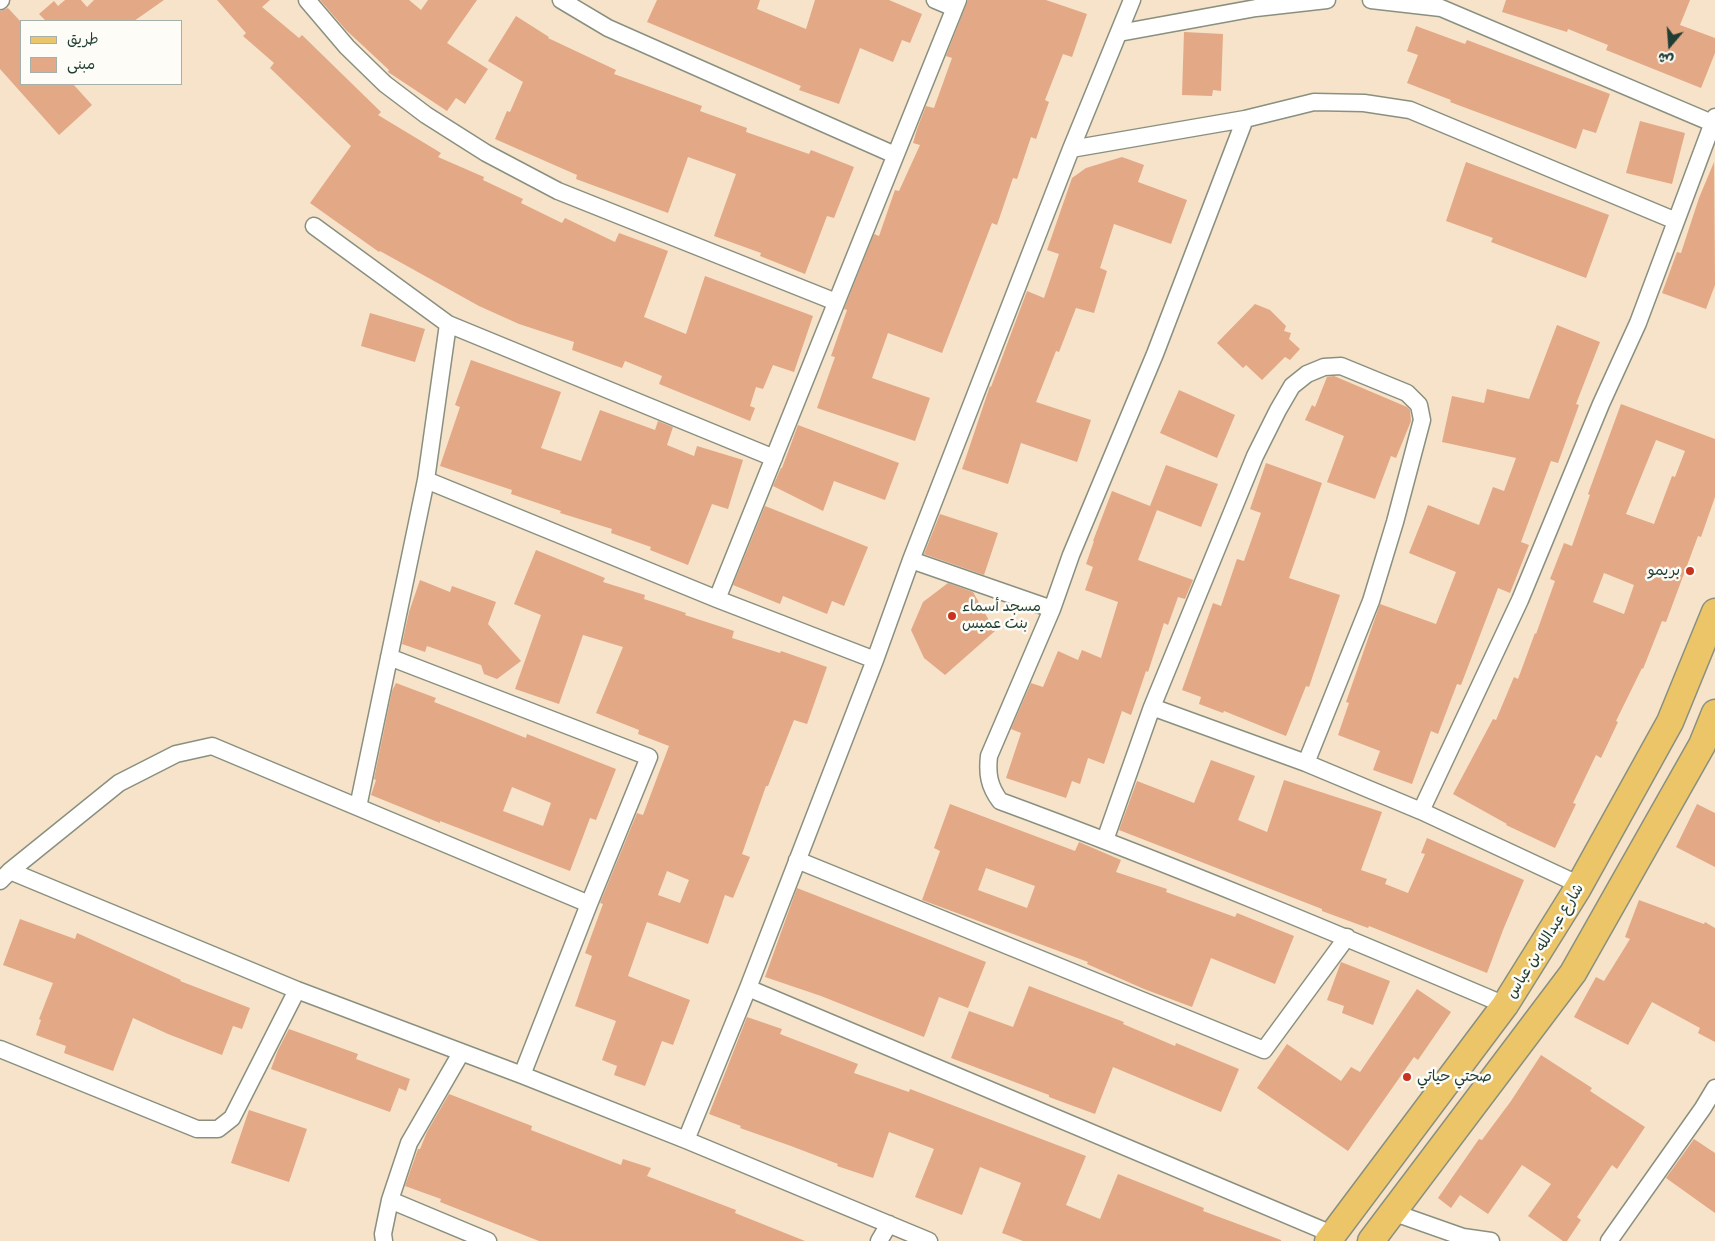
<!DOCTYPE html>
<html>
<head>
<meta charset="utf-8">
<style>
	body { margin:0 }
	#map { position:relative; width:1715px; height:1241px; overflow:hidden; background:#f6e3ca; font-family:Delius,"Playpen Sans Arabic",sans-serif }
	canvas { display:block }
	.legend { position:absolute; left:20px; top:20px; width:162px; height:65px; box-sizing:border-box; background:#fdfcf7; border:1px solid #a4b0a9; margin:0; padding:6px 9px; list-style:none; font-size:15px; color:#1f3d34 }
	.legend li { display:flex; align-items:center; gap:10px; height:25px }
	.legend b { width:25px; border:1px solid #a4b0a9 }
	.north { position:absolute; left:1645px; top:20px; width:50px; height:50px; -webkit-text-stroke:4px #fdfcf7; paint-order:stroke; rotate:198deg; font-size:14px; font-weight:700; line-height:20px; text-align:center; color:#1f3d34 }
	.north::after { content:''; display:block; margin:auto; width:18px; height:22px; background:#1f3d34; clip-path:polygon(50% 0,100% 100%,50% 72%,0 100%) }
</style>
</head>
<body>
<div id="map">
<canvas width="1715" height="1241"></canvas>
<ul class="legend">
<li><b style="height:6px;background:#edc569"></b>طريق</li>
<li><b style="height:14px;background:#e3a885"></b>مبنى</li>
</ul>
<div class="north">ش</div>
</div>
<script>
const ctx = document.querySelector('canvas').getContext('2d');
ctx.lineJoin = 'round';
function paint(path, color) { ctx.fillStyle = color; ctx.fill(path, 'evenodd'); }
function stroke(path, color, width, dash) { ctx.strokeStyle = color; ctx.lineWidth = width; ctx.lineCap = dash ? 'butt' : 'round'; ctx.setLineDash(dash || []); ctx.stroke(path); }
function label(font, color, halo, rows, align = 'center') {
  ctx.font = font + ' Delius,"Playpen Sans Arabic",sans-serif'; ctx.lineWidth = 5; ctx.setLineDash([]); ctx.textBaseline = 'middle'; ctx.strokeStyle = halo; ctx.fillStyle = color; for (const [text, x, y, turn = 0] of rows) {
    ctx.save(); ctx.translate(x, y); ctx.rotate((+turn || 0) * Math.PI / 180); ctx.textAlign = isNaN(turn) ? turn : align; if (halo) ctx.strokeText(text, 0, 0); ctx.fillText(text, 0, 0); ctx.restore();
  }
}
paint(new Path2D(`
	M65,0H81L87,7L94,0H164L134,21H46L39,14L54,1L58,6Z
	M217,0H270L262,7L299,38L302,35L381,112L378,115L441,153L438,157L484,177L483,180L523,199L521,203L562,223L565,218L615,242L619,233L668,251L644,317L686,334L705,276L813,316L794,372L773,365L763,389L756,387L750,406L755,408L750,421L659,384L662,376L625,361L622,368L572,350L574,342L519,324L479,306L380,251L379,252L310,203L351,146L270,68L274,63L243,36L246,33Z
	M320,0H409L421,10L428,0H477L447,43L488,69L465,104L456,98L447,111L388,72L389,70L346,30Z
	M657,0H760L757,9L806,29L815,0H889L922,14L910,43L902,40L893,62L860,48L839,104L799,90L801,86L647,22Z
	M968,0H1046L1087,14L1072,57L1063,54L1045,100L1049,102L1036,139L1031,137L1017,179L1013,178L997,225L992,223L942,353L888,333L872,378L930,398L915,441L817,408L835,357L831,356L847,310L844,309L874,234L879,236L895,190L899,191L920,145L913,143L917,129L926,106L934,108L952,58L946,56Z
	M1506,0H1690L1680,25L1715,38V53L1701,88L1606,50L1608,45L1568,29L1567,32L1502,12Z
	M8,8L21,22V84H73L92,105L59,135L0,69V11Z
	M516,16L549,37L548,38L616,70L614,74L702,106L700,111L747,128L746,132L809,154L811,150L854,167L834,218L827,216L805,274L760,256L761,253L714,236L736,174L688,157L668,213L576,179L577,175L495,139L507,111L510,112L523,82L488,61Z
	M1416,26L1465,44L1467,40L1610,94L1596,133L1583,129L1576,149L1450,102L1451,100L1407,83L1418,55L1407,51Z
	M1184,32L1223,34L1221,91L1213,90L1212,96L1182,95Z
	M1640,121L1685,133L1672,184L1626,173Z
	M1122,157L1144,165L1138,182L1187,200L1171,244L1114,224L1100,268L1107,271L1094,313L1076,308L1059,352L1056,351L1036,402L1091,420L1077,462L1021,443L1008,484L962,469L990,386L991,387L1027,291L1044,298L1059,254L1047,250L1072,178L1086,168Z
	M1466,162L1609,215L1586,278L1491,242L1493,238L1446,221Z
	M1714,162L1715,285L1706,309L1662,293L1677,252L1681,253L1699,198Z
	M1255,304L1270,310L1286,326L1284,331L1291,333L1289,339L1300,349L1290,360L1285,357L1262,380L1246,365L1243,368L1217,343Z
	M370,313L425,329L415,362L361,346Z
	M1557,325L1600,342L1576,404L1579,405L1558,463L1551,461L1521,542L1529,545L1510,593L1498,588L1461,685L1457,684L1438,734L1431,731L1412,784L1373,770L1380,751L1338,735L1349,703L1346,702L1380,604L1436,624L1456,572L1409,553L1428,505L1479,525L1493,487L1504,491L1516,458L1442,442L1452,396L1484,403L1487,389L1529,399Z
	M471,360L561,392L541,448L581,461L600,410L655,430L658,421L673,427L667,445L694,456L697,446L743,460L728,509L712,504L688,565L650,550L651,547L611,533L612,529L560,513L561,511L511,494L512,490L440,466L460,407L455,405Z
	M1334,376L1407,407L1410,410L1411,421L1396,458L1391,456L1375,499L1327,482L1344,436L1305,420L1312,405L1315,407L1327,377Z
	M1179,390L1235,415L1217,458L1160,433Z
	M1621,404L1715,439V497L1701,537L1698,536L1666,622L1662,621L1643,669L1642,668L1616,721L1618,722L1601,758L1596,755L1573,803L1576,804L1555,848L1506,825L1507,824L1453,794L1493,719L1496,720L1514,677L1518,679L1535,633L1536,634L1555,581L1550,579L1564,543L1572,546L1590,495L1588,494ZM1656,440L1685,451L1675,477L1672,476L1654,524L1626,514ZM1604,573L1634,585L1624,614L1593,602Z
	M798,425L899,463L885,500L834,481L823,511L773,486L781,468H782Z
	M1266,463L1322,483L1289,578L1340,595L1309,687L1306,686L1286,736L1224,711L1223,713L1199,704L1201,697L1182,690L1213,603L1221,606L1237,559L1244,561L1261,513L1250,509Z
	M1166,465L1218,484L1201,527L1157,510L1138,560L1193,580L1185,599L1178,597L1168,625L1164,623L1148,672L1146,671L1131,715L1122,711L1104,764L1088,758L1080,784L1072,781L1066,798L1006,778L1021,733L1011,729L1031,683L1043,687L1058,651L1078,660L1082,650L1101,658L1118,602L1085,590L1093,567L1086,564L1094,541H1093L1112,491L1150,506Z
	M765,506L868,547L844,606L832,601L827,614L783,596L780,604L733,585Z
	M940,514L998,533L984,575L924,554Z
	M536,550L605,578L603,582L645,595L644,599L686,613L685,615L734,631L732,638L780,653L781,651L827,667L807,724L794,720L768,786H766L742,854L750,857L733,898L725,895L708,944L647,922L628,976L690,1000L673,1045L662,1041L645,1086L614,1075L617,1066L602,1060L616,1021L575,1006L592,956L585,953L603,904L600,903L637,813L643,815L669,746L638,734L639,730L596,713L623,647L583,635L559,704L515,689L541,615L514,604ZM667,871L689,880L680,903L658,895Z
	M420,580L450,592L452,586L496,602L488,624L521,661L497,679L484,674L481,665L427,646L425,652L402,644L409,612Z
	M948,583L973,592L995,631L945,675L924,658L911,630L923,602Z
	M396,683L436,698L434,702L478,719L526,738L527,734L616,769L596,820L590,818L570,871L440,821V823L371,795L376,780L374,779L392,691ZM512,787L551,803L543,826L503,811Z
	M1211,760L1255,776L1238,820L1267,832L1284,780L1382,812L1361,870L1387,879L1385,884L1408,893L1425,854L1421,853L1427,838L1524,880L1503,930L1487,973L1369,926L1368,928L1322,911V909L1119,830L1137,781L1194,803Z
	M950,804L1075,851L1079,842L1121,860L1116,872L1167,889L1166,892L1235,917L1237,913L1294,936L1275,984L1211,958L1192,1007L1144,989L1087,964L1088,962L922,900L940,851L934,848ZM986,868L1035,886L1027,908L978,890Z
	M1697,804L1715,813V867L1676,847Z
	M797,888L986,962L968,1008L939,997L924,1037L821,996L765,977Z
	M1639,900L1704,924L1705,922L1715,928V1042L1698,1033L1700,1028L1652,1002L1628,1045L1574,1017L1596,977L1604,981L1630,939L1625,937Z
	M20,919L75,939L77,933L181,980L180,981L250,1008L242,1029L233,1026L222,1055L168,1034L133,1018L113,1071L64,1053L66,1046L36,1035L41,1020L39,1019L53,983L3,965Z
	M1341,962L1390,981L1373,1025L1342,1013L1344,1006L1327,1000Z
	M1029,986L1124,1022L1123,1024L1175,1046L1176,1043L1239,1069L1221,1112L1113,1067L1095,1114L1049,1097V1095L951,1058L969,1011L1013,1027Z
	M1417,989L1451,1012L1418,1060L1414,1057L1348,1151L1257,1088L1287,1044L1341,1081L1351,1067L1360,1072Z
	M747,1017L782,1029L780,1034L858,1064L854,1073L909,1092L910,1089L1086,1156L1066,1205L1100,1219L1118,1174L1204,1208L1203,1211L1281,1240V1241H1023L1002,1233L1021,1183L980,1167L962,1215L915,1197L934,1149L889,1132L873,1178L837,1166L838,1164L791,1146L740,1128L741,1126L709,1114Z
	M289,1029L358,1054L356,1059L410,1079L406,1091L399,1088L390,1112L271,1069L278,1050Z
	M1541,1055L1592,1088L1590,1091L1645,1127L1617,1169L1612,1165L1577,1217L1581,1220L1567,1241H1563L1528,1216L1551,1184L1522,1165L1488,1214L1460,1195L1451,1208L1438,1198L1479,1139L1482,1140L1511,1101Z
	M449,1094L532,1126L531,1130L621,1165L623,1159L651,1168L647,1176L736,1210L735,1213L805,1241H539L440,1202L441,1199L405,1186L418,1149H420L427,1132Z
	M249,1110L307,1129L289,1182L231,1163Z
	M1694,1139L1715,1153V1213L1666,1178Z`), '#e3a885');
const street = new Path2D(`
	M307,0L347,47L385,84L426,115L486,153L558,191L836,302
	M561,0L608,28L895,155
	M935,0L954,8
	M1371,0L1441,8L1712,123
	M0,1L1,0
	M1119,33L1256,8L1327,0
	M1245,119L1155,354L1071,555L1052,609L989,756C987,774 989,786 1000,801C1171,864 1338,934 1505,1005
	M1071,149L1245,119L1314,102L1364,103L1410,110L1676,221
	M314,226L448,324L774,458
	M426,480L717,599L875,660
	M911,560L1052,609
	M717,599L958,0
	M389,657L649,757L589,904L522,1075
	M1152,707L1306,763L1421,811L1580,885
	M358,807L426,480L448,324
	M1421,811L1520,600L1601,404L1638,323L1715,117
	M1105,840L1152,707L1255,456L1278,410L1292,386L1307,374L1324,367L1341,366L1407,393L1419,405L1422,420L1395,522L1371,601L1306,763
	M797,860L1264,1050L1347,937
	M10,871L297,990L522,1075L686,1140L929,1241
	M0,881L10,871L119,783L176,754L212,746L589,904
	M748,988L1332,1234
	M0,1049L197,1129H218L232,1118L297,990
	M686,1140L748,988L875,660L911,560L1071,149L1132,0
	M390,1200L488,1241
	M1392,1212L1463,1237L1491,1241
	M384,1241L383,1234L390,1200L409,1143L461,1053
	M879,1241L889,1224
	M1609,1241L1703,1108L1715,1088`);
const primary = new Path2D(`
	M1328,1241L1505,1005L1578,888L1670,722L1715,612
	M1371,1241L1573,973L1702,745L1715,713`);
stroke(street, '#8a907f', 19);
stroke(primary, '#8a907f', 29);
stroke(street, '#fff', 16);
stroke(primary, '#edc569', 26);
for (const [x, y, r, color] of [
	[1690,571,5,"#c8321e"],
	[952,616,5,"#c8321e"],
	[1407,1077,5,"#c8321e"]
]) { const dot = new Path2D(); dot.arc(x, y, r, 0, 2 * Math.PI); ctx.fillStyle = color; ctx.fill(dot); stroke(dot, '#fdfcf7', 2); }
label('15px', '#1f3d34', '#fdfcf7', [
	["بريمو",1680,571,"right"],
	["مسجد أسماء",962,607],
	["بنت عميس",962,624],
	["صحتي حياتي",1417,1077]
], 'left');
label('15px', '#1f3d34', '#fdfcf7', [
	["شارع عبدالله بن عباس",1545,941,-58]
]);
</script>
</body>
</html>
